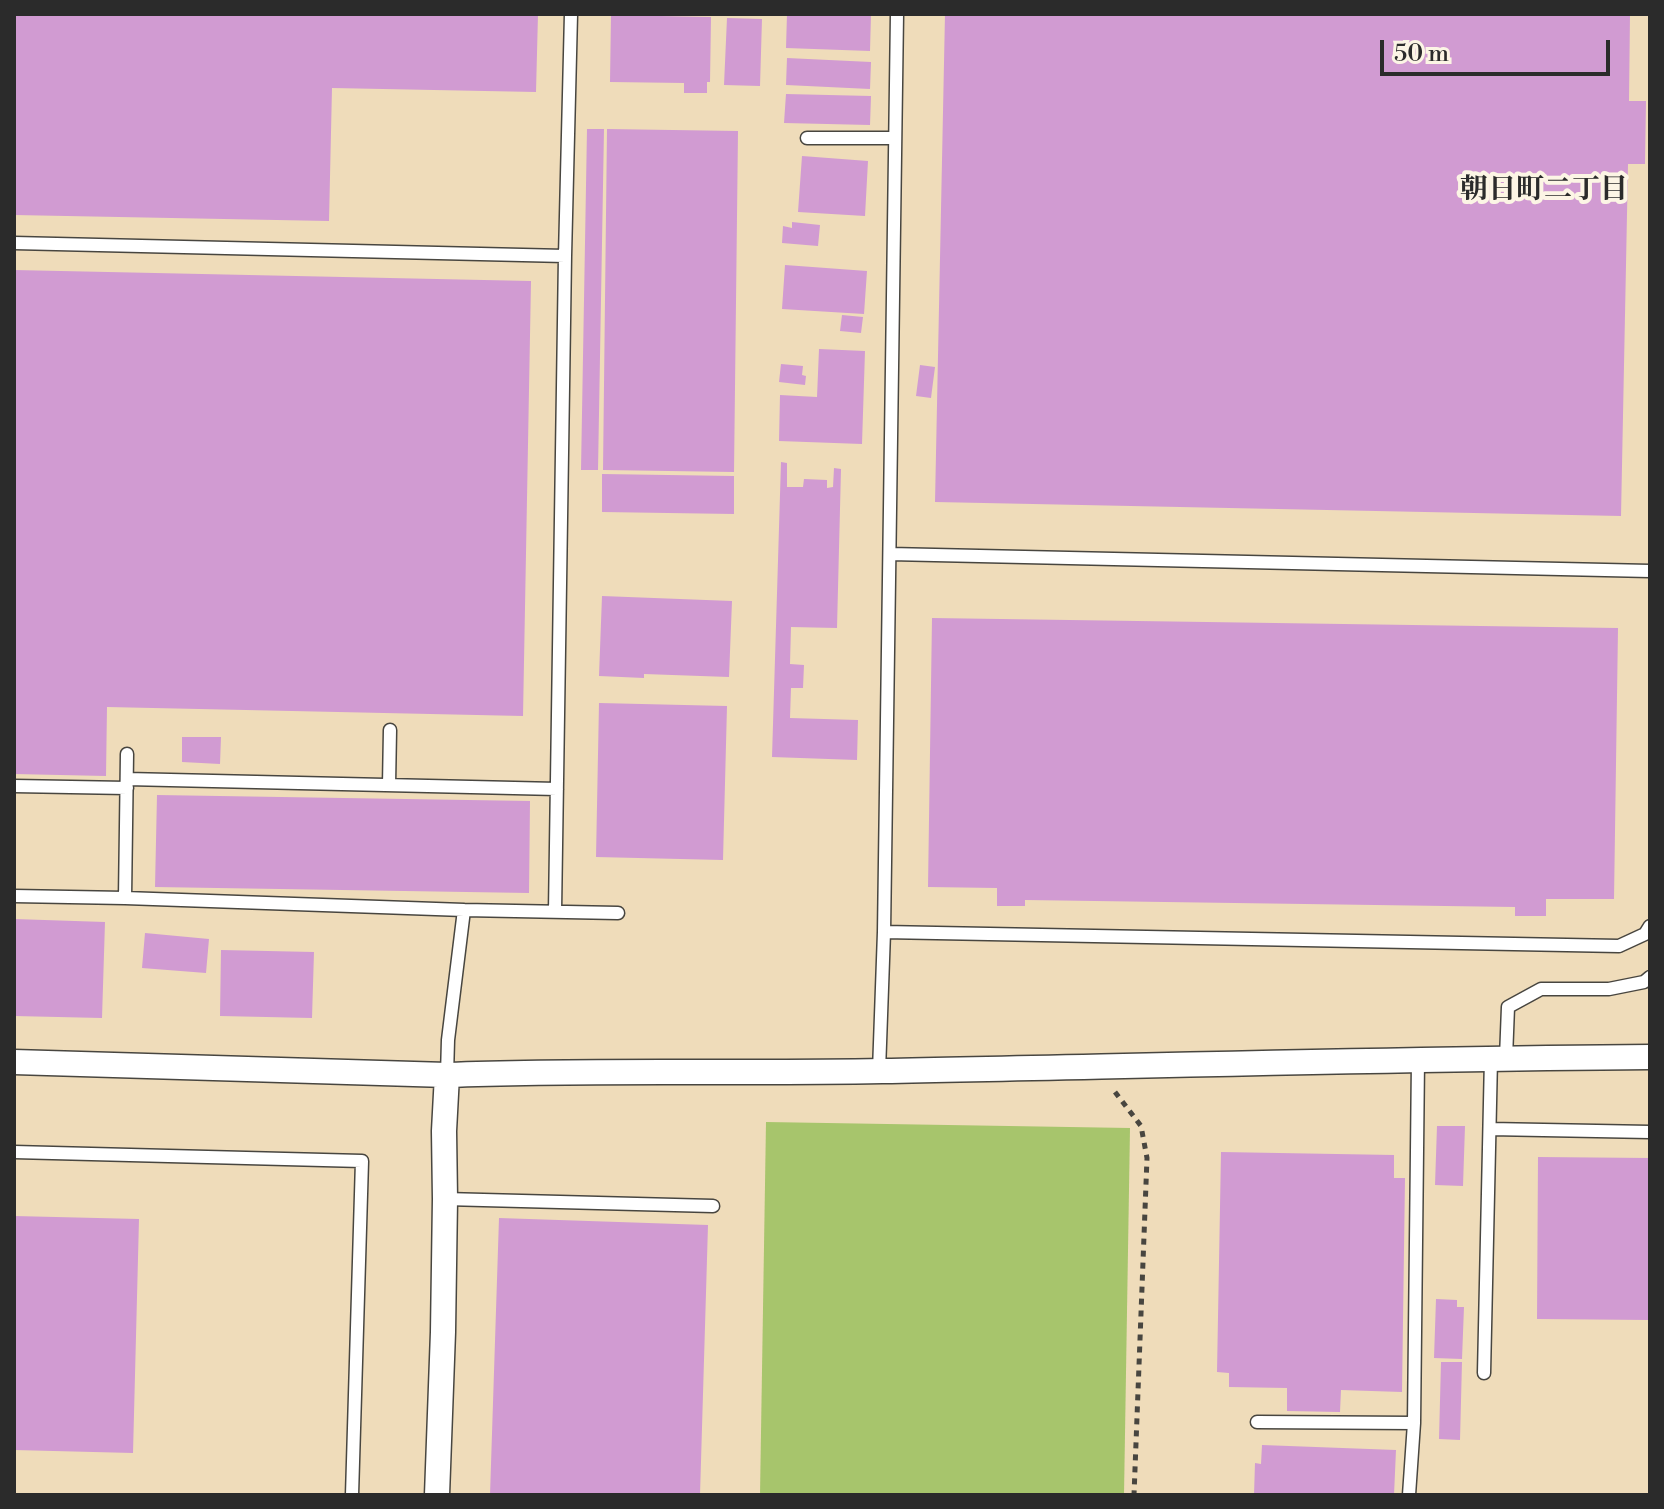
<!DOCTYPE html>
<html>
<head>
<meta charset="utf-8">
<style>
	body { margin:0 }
	#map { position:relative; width:1664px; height:1509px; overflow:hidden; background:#efdcba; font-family:"Libre Bodoni",serif }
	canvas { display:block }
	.frame { position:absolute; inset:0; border:16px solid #2b2b2b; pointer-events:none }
	.scale { position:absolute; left:1380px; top:40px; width:230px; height:36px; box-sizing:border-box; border:4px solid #2b2b2b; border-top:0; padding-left:10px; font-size:24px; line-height:28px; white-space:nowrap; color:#2b2b2b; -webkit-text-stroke:6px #fcf5e5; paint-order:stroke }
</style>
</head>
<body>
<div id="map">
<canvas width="1664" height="1509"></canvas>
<div class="frame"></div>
<div class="scale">50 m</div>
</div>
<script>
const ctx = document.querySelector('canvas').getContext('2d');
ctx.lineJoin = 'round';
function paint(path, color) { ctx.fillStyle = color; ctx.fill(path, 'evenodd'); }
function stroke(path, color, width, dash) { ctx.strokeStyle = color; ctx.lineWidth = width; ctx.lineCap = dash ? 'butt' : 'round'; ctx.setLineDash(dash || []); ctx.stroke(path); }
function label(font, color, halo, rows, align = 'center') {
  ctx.font = font + ' "Libre Bodoni","Noto Serif JP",serif'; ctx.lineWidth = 8; ctx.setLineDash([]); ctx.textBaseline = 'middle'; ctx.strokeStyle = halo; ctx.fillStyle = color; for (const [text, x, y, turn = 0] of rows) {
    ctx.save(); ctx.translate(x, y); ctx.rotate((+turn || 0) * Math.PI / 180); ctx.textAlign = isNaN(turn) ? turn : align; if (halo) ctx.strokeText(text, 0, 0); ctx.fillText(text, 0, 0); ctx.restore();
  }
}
paint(new Path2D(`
	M766,1122L1130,1128L1124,1495H760Z`), '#a7c56c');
paint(new Path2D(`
	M14,14H538L536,92L332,88L329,221L14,215Z
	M787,14H871L870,51L786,48Z
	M945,14H1630L1629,101H1646L1645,164H1628L1621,516L935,502Z
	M611,15L711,17L710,82H707V93H684V83L610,82Z
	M727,18L762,19L760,86L724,85Z
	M787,58L871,62L870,89L786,85Z
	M786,94L871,96L870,125L784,123Z
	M587,129H604L598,470H581Z
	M607,129L738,131L734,472L603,470Z
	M802,156L868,161L865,216L798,212Z
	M792,222L820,225L818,246L782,243L783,226L792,228Z
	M785,265L867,271L864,314L782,309Z
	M14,270L531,281L523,716L107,707L106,776L14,774Z
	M842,315L863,317L861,333L840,331Z
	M819,349L865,351L862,444L779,441L780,395L817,397Z
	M781,364L803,366L802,375L806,376L805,385L779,382Z
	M920,365L935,367L931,398L916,396Z
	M781,462L787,463V487H803L804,479L827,480V488L833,487L834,468L841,469L837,628L791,627L790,664L804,665L803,688H791L790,718L858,720L857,760L772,757Z
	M602,474L734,476V514L602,512Z
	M602,596L732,601L729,677L644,674V678L599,676Z
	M932,618L1618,628L1614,899H1546V916H1515V907L1025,900V906H997V888L928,887Z
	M599,703L727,706L723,860L596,857Z
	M182,737H221L220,764L182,762Z
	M157,795L530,801L529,893L155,887Z
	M14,919L105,922L102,1018L14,1016Z
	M145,933L209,939L206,973L142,968Z
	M221,950L314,952L312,1018L220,1016Z
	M1437,1126H1465L1463,1186L1435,1185Z
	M1221,1152L1394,1155V1178H1405L1402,1392L1341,1390L1340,1412L1287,1411V1388L1229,1387V1373L1217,1372Z
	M1538,1157L1650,1158V1320L1537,1319Z
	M14,1216L139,1219L133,1453L14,1450Z
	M499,1218L708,1225L700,1495H490Z
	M1436,1299L1457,1300V1307H1464L1462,1359L1434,1358Z
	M1441,1362H1462L1460,1440L1439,1439Z
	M1262,1445L1396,1450L1394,1495H1254L1255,1463L1261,1464Z`), '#d19bd2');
const lane = new Path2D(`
	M807,138H894
	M14,243L565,256
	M890,554L1650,571
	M127,779L557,789
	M389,785L390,730
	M14,786L127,788
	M14,896L125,898L464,910L448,1040L447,1075
	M125,898L127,754
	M464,910L618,913
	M555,911L565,256L571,14
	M884,932L1619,946L1645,934L1650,926
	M1506,1058L1508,1007L1541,989H1609L1644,982L1650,977
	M879,1071L884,932L897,14
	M1490,1129L1650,1132
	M14,1152L362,1161L352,1495
	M445,1199L713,1206
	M1484,1373L1491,1058
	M1257,1422L1414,1423
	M1409,1495L1414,1423L1418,1060`);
const street = new Path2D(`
	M14,1062L447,1075C592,1069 737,1074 882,1071C1138,1066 1394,1059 1650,1057
	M437,1495L443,1332L445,1199L444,1131L447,1075`);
stroke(lane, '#484640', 15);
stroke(street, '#484640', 27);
stroke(new Path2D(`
	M1115,1092L1141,1126L1147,1158L1134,1495`), '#484640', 5, [6, 6]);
stroke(lane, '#fff', 12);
stroke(street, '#fff', 24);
label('bold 28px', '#2b2b2b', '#fcf5e5', [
	["朝日町二丁目",1544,191]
]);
</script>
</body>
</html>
